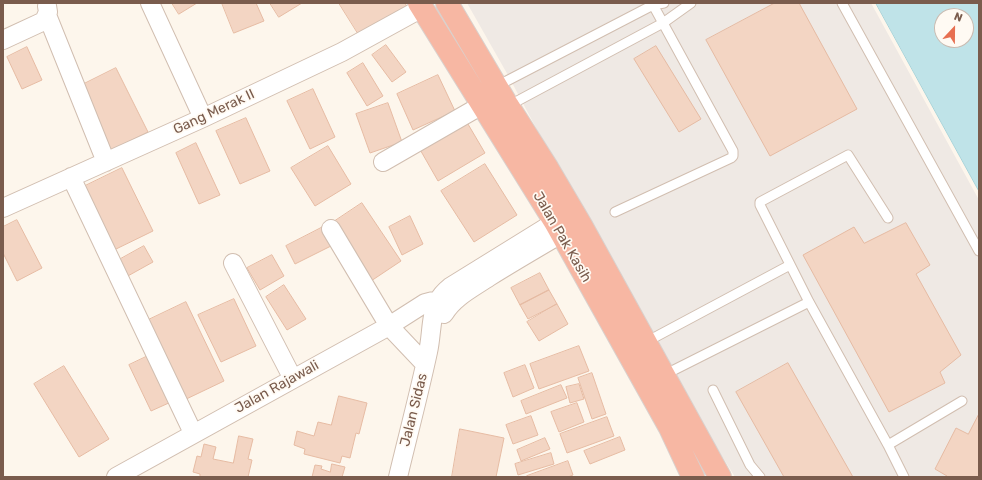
<!DOCTYPE html>
<html>
<head>
<meta charset="utf-8">
<style>
	body { margin:0 }
	#map { position:relative; width:982px; height:480px; overflow:hidden; background:#fdf6ec; font-family:Rubik,sans-serif }
	canvas { display:block }
	.frame { position:absolute; inset:0; border:4px solid #7a5c4d; pointer-events:none }
	.north { position:absolute; left:934px; top:8px; width:40px; height:40px; box-sizing:border-box; background:#fffaf3; border:1px solid #cabbb1; border-radius:50%; rotate:22deg; font-size:11px; font-weight:700; line-height:16px; text-align:center; color:#7a5c4d }
	.north::after { content:''; display:block; margin:auto; width:14px; height:18px; background:#e76f51; clip-path:polygon(50% 0,100% 100%,50% 72%,0 100%) }
</style>
</head>
<body>
<div id="map">
<canvas width="982" height="480"></canvas>
<div class="frame"></div>
<div class="north">N</div>
</div>
<script>
const ctx = document.querySelector('canvas').getContext('2d');
ctx.lineJoin = 'round';
function paint(path, color) { ctx.fillStyle = color; ctx.fill(path, 'evenodd'); }
function stroke(path, color, width, dash) { ctx.strokeStyle = color; ctx.lineWidth = width; ctx.lineCap = dash ? 'butt' : 'round'; ctx.setLineDash(dash || []); ctx.stroke(path); }
function label(font, color, halo, rows, align = 'center') {
  ctx.font = font + ' Rubik,sans-serif'; ctx.lineWidth = 3.5; ctx.setLineDash([]); ctx.textBaseline = 'middle'; ctx.strokeStyle = halo; ctx.fillStyle = color; for (const [text, x, y, turn = 0] of rows) {
    ctx.save(); ctx.translate(x, y); ctx.rotate((+turn || 0) * Math.PI / 180); ctx.textAlign = isNaN(turn) ? turn : align; if (halo) ctx.strokeText(text, 0, 0); ctx.fillText(text, 0, 0); ctx.restore();
  }
}
paint(new Path2D(`
	M467,3H871L979,200V477H735L639,322L509,77Z`), '#efe9e4');
const water = new Path2D(`
	M876,3H979V191ZM942,16H966V40H942Z`);
paint(water, '#bfe3e8');
stroke(water, '#a5d3da', 1);
const building = new Path2D(`
	M172,3H197L179,14Z
	M222,3H256L264,21L234,33Z
	M270,3H302L279,17Z
	M339,3H405L408,9L361,38Z
	M775,3H799L857,109L770,156L706,40Z
	M386,45L406,72L392,82L372,55Z
	M656,46L701,119L679,132L634,59Z
	M27,47L42,80L22,89L7,57Z
	M363,63L383,96L367,106L347,73Z
	M116,68L148,132L110,151L78,87Z
	M438,75L455,111L413,130L397,94Z
	M313,89L335,137L310,149L287,101Z
	M388,103L402,142L370,153L356,114Z
	M246,118L270,171L240,184L216,131Z
	M465,119L485,153L438,181L418,146Z
	M196,143L220,195L199,204L176,153Z
	M328,146L351,184L315,206L291,168Z
	M485,164L517,215L474,242L441,191Z
	M122,168L153,231L112,251L81,188Z
	M362,203L401,261L371,281L332,223Z
	M410,216L423,244L402,255L389,227Z
	M17,220L42,268L17,281L3,253V227Z
	M906,223L930,265L916,274L961,355L940,372L945,383L889,412L803,255L854,227L864,243Z
	M323,227L333,245L295,264L286,246Z
	M144,246L153,262L126,277L117,261Z
	M272,255L284,276L260,290L247,268Z
	M540,273L549,290L520,305L511,288Z
	M284,285L306,319L287,330L266,297Z
	M549,290L557,304L528,319L520,305Z
	M234,299L256,346L221,362L198,315Z
	M186,302L224,381L180,402L142,323Z
	M557,304L568,324L539,341L527,322Z
	M579,346L589,371L539,389L530,364Z
	M148,356L171,402L151,411L129,365Z
	M788,363L853,477H784L736,392Z
	M525,365L534,388L513,397L504,373Z
	M64,366L109,439L79,457L34,384Z
	M592,373L606,414L592,419L578,378Z
	M579,384L584,399L570,403L566,387Z
	M561,385L567,398L526,414L521,401Z
	M339,396L367,403L359,434L356,433L350,458L342,456L340,463L304,454L305,449L294,445L297,431L314,436L318,422L331,425Z
	M577,403L584,422L559,432L551,412Z
	M979,414V477H946L947,476L935,469L956,428L968,434Z
	M531,416L538,435L513,444L506,425Z
	M607,417L614,436L567,453L560,434Z
	M460,429L504,438L496,477H452Z
	M239,436L253,439L248,459L252,460L248,477H200V474L193,472L197,456L201,457L204,444L216,447L213,459L233,463Z
	M620,437L625,450L590,464L584,451Z
	M545,438L550,449L521,461L517,450Z
	M551,453L554,464L518,475L515,464Z
	M568,461L573,475L568,477H528L527,476Z
	M332,464L345,467L342,477H312L315,465L322,466L321,469L330,472Z`);
paint(building, '#f3d5c3');
stroke(building, '#e6bba3', 1);
const lane = new Path2D(`
	M842,3L979,251
	M497,86L653,5L664,3
	M508,106L663,23L691,3
	M615,212L731,158L733,156V151L652,3
	M888,218L848,155L760,202V205L809,302L888,445L904,477
	M646,342L790,265
	M664,375L809,302
	M713,390L750,465L760,477
	M888,445L962,401`);
const street = new Path2D(`
	M150,3L203,118
	M47,15L106,162
	M3,40L44,21L48,12L47,6
	M383,162L482,105
	M71,177L193,433
	M3,208L203,118L342,52L422,8
	M331,229L389,326L425,364
	M233,263L293,379
	M444,314C454,297 473,288 489,277C513,262 537,248 561,234
	M116,477L389,326L425,303C435,300 441,300 450,305
	M398,477C408,435 419,394 428,352C432,335 430,317 438,301C441,295 445,291 450,287L555,222`);
const highway = new Path2D(`
	M419,3L555,222L670,428L693,477
	M447,3L508,106L548,169L581,225L720,477`);
stroke(lane, '#d1beb0', 11);
stroke(street, '#d1beb0', 20);
stroke(highway, '#dad1cd', 24);
stroke(lane, '#fff', 9);
stroke(street, '#fff', 18);
stroke(highway, '#f7b7a3', 22);
label('14px', '#7a5c4d', '#fffaf3', [
	["Gang Merak II",214,112,-25],
	["Jalan Pak Kasih",562,237,60],
	["Jalan Rajawali",277,387,-29],
	["Jalan Sidas",414,410,-76]
]);
</script>
</body>
</html>
